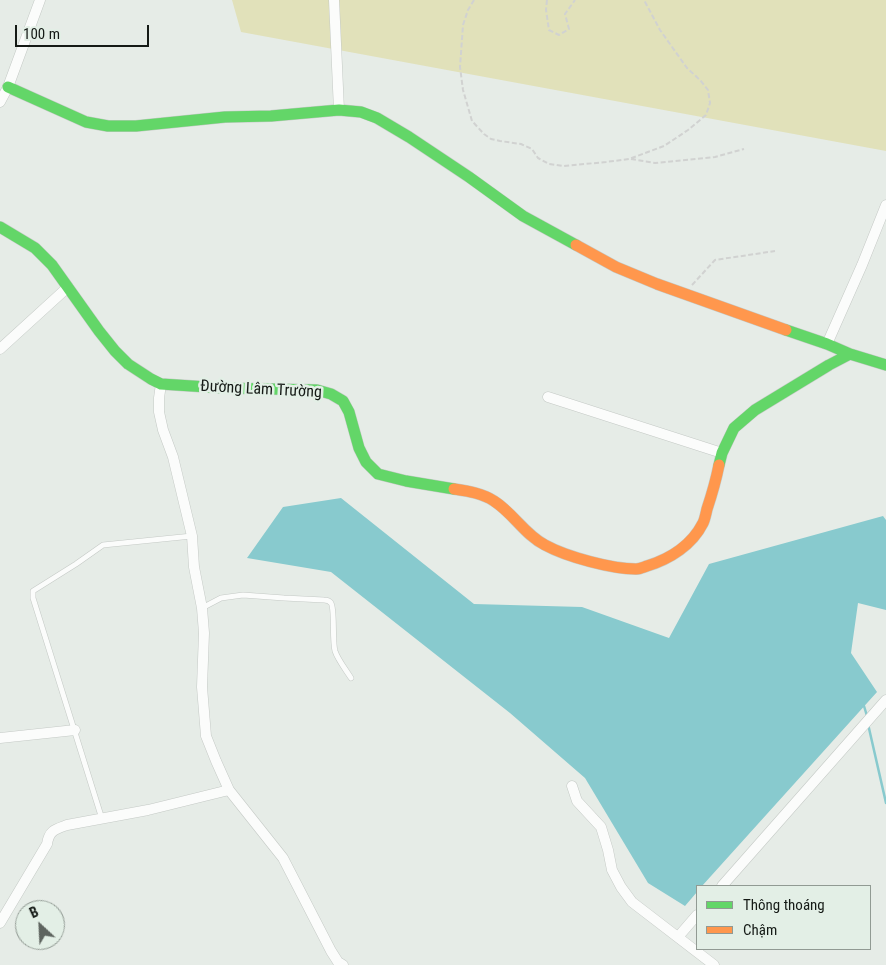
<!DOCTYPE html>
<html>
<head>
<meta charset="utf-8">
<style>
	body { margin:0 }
	#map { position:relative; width:886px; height:965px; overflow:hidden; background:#e6ece7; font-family:"Roboto Condensed",sans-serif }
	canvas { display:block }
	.legend { position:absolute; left:696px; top:885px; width:175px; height:65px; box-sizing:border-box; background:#e3efe6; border:1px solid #919a93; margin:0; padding:6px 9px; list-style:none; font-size:15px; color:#151a16 }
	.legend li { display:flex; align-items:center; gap:10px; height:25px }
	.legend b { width:25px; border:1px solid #919a93 }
	.north { position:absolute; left:15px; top:900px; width:50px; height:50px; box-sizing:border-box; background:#e3efe6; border:1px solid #919a93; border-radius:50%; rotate:335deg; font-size:14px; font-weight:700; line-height:20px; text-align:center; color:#151a16 }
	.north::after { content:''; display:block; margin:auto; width:18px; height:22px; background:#5e645f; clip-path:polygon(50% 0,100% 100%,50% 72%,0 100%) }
	.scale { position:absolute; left:15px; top:25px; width:134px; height:22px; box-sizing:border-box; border:2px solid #151a16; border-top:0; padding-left:6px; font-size:15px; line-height:18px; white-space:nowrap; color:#151a16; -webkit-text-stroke:4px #e3efe6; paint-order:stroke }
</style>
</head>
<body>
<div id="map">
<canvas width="886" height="965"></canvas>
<ul class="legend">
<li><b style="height:6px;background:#63d668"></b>Thông thoáng</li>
<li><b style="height:6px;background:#ff974d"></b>Chậm</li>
</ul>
<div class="north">B</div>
<div class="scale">100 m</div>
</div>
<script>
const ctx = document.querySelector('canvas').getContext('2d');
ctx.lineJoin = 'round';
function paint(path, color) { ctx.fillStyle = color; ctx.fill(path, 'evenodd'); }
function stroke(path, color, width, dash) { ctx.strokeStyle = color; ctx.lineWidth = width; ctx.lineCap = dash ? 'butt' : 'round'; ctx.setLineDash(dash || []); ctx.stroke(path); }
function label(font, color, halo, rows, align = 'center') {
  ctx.font = font + ' "Roboto Condensed",sans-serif'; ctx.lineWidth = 5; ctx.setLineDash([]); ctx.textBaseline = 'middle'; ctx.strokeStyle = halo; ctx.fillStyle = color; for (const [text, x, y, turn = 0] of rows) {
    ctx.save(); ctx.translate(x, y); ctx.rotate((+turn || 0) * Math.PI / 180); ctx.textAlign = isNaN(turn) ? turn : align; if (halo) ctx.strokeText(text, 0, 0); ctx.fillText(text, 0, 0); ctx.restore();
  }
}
paint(new Path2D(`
	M232,0H886V151L241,32Z`), '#e1e1ba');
paint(new Path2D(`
	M341,498L474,604L582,607L669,638L709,564L883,516L886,520V610L858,603L851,653L877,692L702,886H697V892L685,906L648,883L585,778L510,713L331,572L247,558L283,507Z`), '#88cace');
stroke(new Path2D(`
	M864,706L867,716
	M868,724L886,803`), '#88cace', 2.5);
const lane = new Path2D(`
	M202,608L221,598L243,595L284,598L324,600C327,600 329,600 331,603C335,608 332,641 335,651C338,660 346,670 351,678
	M102,819L33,598V591L76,564L103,545L192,536`);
const street = new Path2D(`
	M334,0L339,110
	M0,102L8,87L40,0
	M827,344L862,265L886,205
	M0,349L68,287
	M161,384L159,398V412L163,430L173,457L192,536L194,567L202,608L204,633L202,687L206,736L216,761L229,790L283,858L331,951L338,962L343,965
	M548,397L722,453
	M0,738L75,730
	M572,786L577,801L601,827L608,850L612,870L621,887L632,902L714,965
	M722,886L886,700
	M0,923L47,844C49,830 56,829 67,825L148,810L229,790
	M678,937L697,915`);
const fast = new Path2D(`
	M8,87L86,122L108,126H136L225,117L271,116L339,110L361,112L377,118L409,137L469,177L523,216L576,245
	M0,227L35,248L52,265L99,331L115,351L128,364L151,379L161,384L223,388L317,390L331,394L343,401L349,412L359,448L366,462L378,474L406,481L454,489
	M786,330L827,344L850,354
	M719,465L722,453L734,428L755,410L829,365L850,354L886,365`);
const slow = new Path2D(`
	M576,245L616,267L657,284L786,330
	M454,489C467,491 482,493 494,501C513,513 525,535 545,545C567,557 612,569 636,569C640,569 644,567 647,566C670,559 692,545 703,523C705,519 706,513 707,509C712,494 716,480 719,465`);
stroke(lane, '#c4c9c5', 6);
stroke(street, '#c4c9c5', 11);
stroke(fast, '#c4c9c5', 12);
stroke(slow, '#c4c9c5', 12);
stroke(new Path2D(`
	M474,0L468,10L463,25L460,67L463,90L472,121L484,134L491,139L500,141L521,144L532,149L538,158L549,164L564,166L606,162L629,159L664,146L688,130L706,115L710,103L708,90L700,80L687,68L660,30L644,0
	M547,0L546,10L549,30L559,35L569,29L565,14L575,0
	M631,159L655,163L715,157L744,149
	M692,285L715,260L775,251`), '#d1d2d1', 2, [5, 2.5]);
stroke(lane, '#fbfcfb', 5);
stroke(street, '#fbfcfb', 10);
stroke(fast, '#63d668', 11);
stroke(slow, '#ff974d', 11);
label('16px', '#151a16', '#e3efe6', [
	["Đường Lâm Trường",261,390,3]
]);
</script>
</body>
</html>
